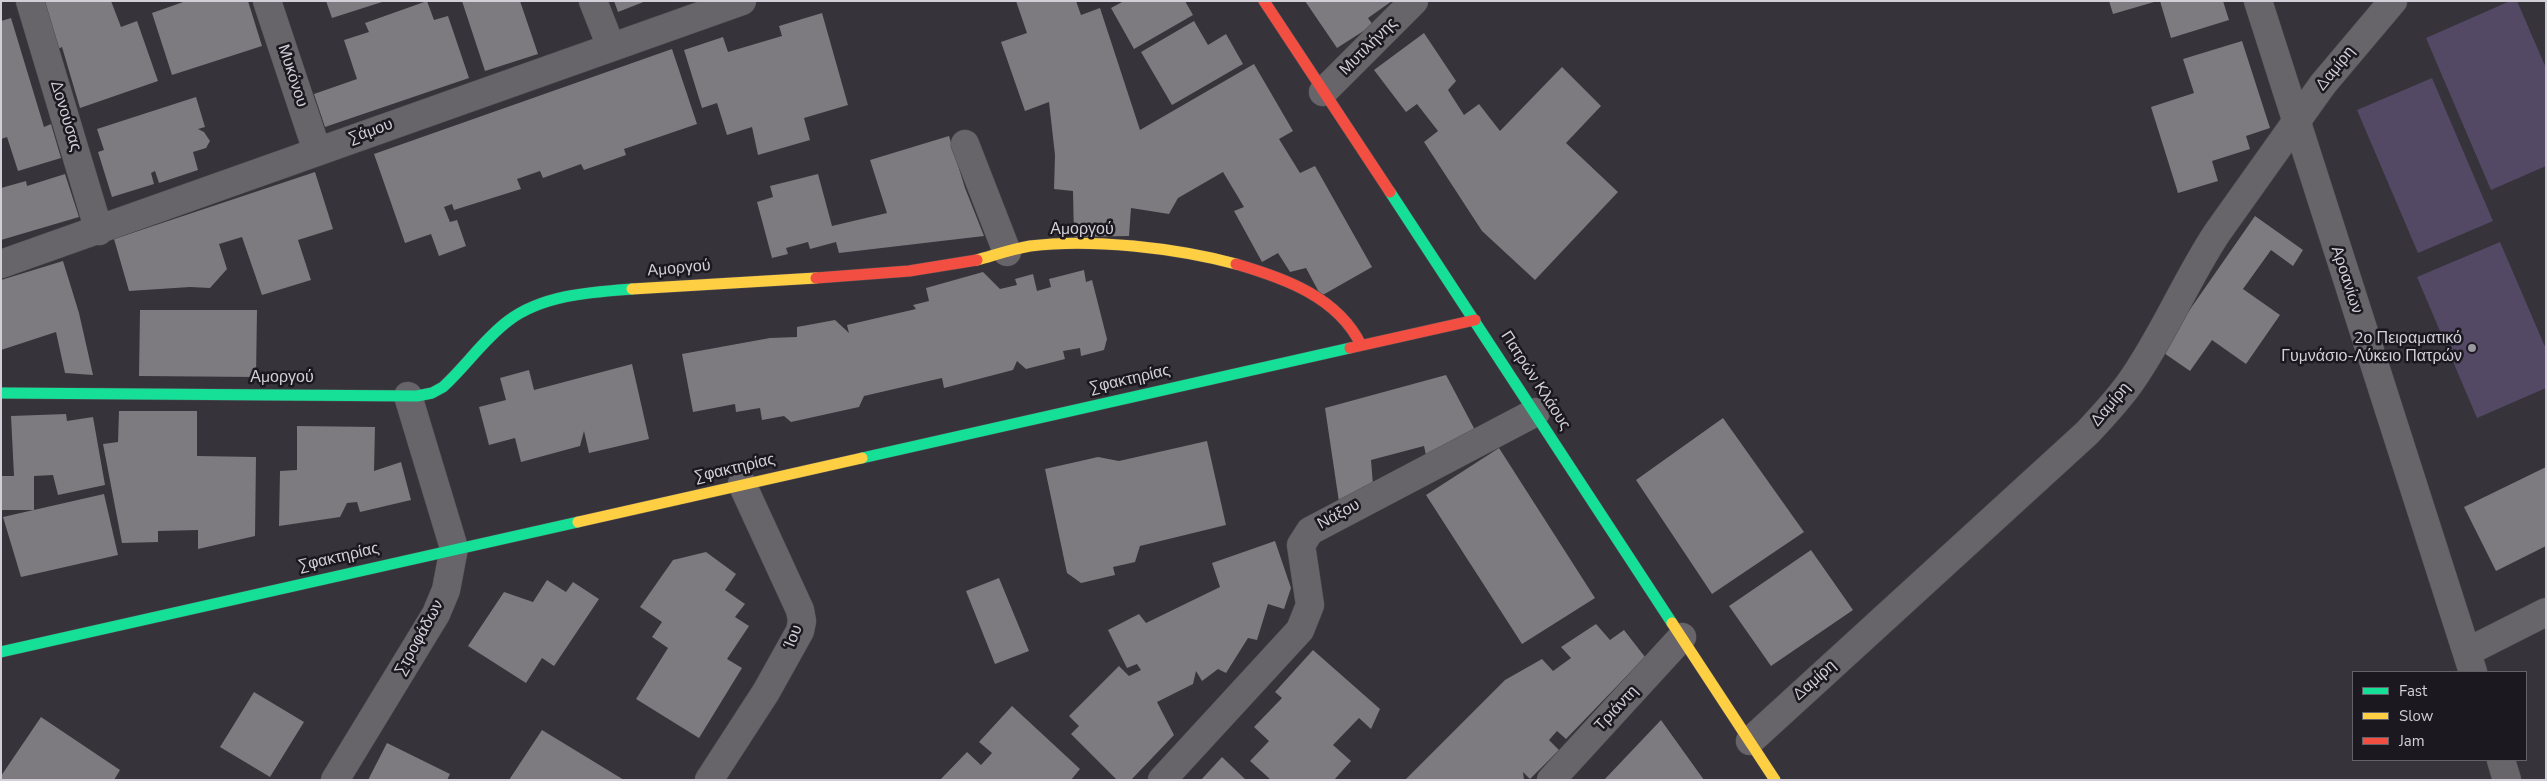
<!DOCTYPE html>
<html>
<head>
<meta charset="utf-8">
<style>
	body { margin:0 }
	#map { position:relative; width:2547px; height:781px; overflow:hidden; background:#36333a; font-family:"Nunito Sans",sans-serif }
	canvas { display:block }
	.frame { position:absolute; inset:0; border:2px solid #d2cfd8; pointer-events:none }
	.legend { position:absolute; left:2352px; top:671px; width:175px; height:90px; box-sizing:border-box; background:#1b191f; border:1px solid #646269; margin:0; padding:6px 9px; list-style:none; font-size:15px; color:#d2cfd8 }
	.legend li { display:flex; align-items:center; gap:10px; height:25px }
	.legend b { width:25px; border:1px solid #646269 }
</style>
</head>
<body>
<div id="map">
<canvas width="2547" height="781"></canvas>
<div class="frame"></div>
<ul class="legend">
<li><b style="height:6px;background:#16e098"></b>Fast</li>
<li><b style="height:6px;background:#ffcf43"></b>Slow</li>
<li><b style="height:6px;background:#f24e42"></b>Jam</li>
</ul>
</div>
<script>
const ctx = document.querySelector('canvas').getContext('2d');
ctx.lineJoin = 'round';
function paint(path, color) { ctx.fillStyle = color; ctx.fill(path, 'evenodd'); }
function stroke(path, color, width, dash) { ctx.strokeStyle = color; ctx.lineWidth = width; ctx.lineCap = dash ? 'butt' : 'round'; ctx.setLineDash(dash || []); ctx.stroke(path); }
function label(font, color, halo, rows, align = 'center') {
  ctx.font = font + ' "Nunito Sans",sans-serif'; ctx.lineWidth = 5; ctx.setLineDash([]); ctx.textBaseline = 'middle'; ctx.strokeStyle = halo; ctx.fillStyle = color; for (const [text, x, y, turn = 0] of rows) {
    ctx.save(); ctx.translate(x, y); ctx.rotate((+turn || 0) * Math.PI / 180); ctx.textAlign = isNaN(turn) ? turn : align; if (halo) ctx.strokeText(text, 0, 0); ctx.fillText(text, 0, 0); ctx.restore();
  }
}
paint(new Path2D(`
	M2510,1H2517L2546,68V166L2491,190L2426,38Z
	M2432,78L2493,221L2418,253L2357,110Z
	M2500,242L2546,349V388L2477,418L2417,277Z`), '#534964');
paint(new Path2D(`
	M35,1H111L121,27L137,21L158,81L80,108L62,47L53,51Z
	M186,1H248L262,46L172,75L152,13Z
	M326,1H382V2L332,18Z
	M427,1L434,20L448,16L469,78L325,127L314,94L357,79L344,40L369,32L365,23Z
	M462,1H520L538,54L485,71Z
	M614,1H646L618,12Z
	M1016,1H1076L1081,15L1100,8L1140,130L1254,64L1293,131L1279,139L1300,173L1315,166L1372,267L1321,296L1306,268L1290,272L1278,253L1262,262L1234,211L1244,207L1223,172L1178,198L1169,214L1131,208L1129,236L1074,237L1073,191L1054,189L1055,155L1049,102L1025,111L1001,42L1027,33Z
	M1124,1H1185L1193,15L1134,49L1111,8Z
	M1305,1H1392L1368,18L1373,25L1337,48Z
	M2109,1H2154V2L2113,14Z
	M2160,1H2223L2229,20L2171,38Z
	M822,13L848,105L804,118L810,140L758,155L752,127L727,135L717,103L702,108L684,50L723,37L728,52L782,36L779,26Z
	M11,18L44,127L51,124L61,158L18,171L7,137L1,139V21Z
	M1194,21L1208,45L1226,34L1243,64L1172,105L1141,52Z
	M1424,33L1456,81L1448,90L1464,115L1479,104L1500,131L1562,67L1601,106L1566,143L1618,192L1535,280L1482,231L1424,142L1438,131L1417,104L1406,112L1374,70Z
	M2242,41L2270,128L2246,136L2250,149L2212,161L2218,181L2178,193L2151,107L2194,93L2183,59Z
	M672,49L697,124L624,149L626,155L584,170L581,164L543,178L540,171L517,179L521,189L454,210L452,204L444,207L450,222L457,220L466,246L439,256L431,234L405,243L374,154Z
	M196,97L205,127L198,129L204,132L210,141L206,148L193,152L198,170L159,183L155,171L151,173L154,184L112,197L98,152L104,150L97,129Z
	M949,136L965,188L984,236L839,253L836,242L810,249L808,242L786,248L788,254L772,258L757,202L773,197L770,186L818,174L832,226L887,213L870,160Z
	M315,172L333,229L298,240L311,280L262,295L242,237L219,244L227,269L210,288L190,287L129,291L114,239Z
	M65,174L79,217L1,240V188L26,181L27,186Z
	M2255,216L2303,250L2293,266L2271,250L2243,289L2280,315L2246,364L2212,340L2190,371L2161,351Z
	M63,261L79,313L93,375L65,373L56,332L1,350V280Z
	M1084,270L1086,282L1092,280L1107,339L1104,350L1081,356L1080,348L1063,351L1065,359L1026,369L1017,361L1013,370L944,388L942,378L933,380L864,396L859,407L791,422L784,416L762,420L760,408L736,412L735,404L693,412L682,354L770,338L797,337V327L835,320L849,333L847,325L916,309L913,305L929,301L926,288L983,272L1000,289L1017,285L1015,279L1033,274L1037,291L1051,287L1049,279Z
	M140,310H257L256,377L139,376Z
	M632,364L649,439L589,453L584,431L580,446L521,462L515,438L489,445L479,407L506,400L500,378L529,370L534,390Z
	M1446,375L1476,432L1427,460L1424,446L1371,460L1373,485L1339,502L1325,408Z
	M119,411H197V456L256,457L255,536L198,549V530L158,531V542L122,543L103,444L118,442Z
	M66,414L67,421L93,417L105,485L58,495L53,475L34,476V510H2V476H14L11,416Z
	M1723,418L1804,532L1712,594L1636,480Z
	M297,426L375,427L374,471L401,462L411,500L360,512L357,502L347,503L340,517L279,526L280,471L297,470Z
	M1207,441L1226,525L1140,546L1135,562L1113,567L1115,575L1081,583L1067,573L1045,469L1098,457L1119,461Z
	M1499,448L1595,598L1522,644L1426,495Z
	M2546,467V546L2496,571L2464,507Z
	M104,494L118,555L21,577L3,517Z
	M1275,541L1291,588L1284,609L1268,604L1257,640L1248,638L1226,673L1218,669L1202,681L1196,671L1193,684L1157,702L1174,735L1131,780H1117L1071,734L1079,726L1069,716L1119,666L1129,676L1141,670L1137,664L1127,668L1108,630L1139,614L1146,623L1220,587L1212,563Z
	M1811,550L1853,610L1771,666L1729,606Z
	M706,552L736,574L725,590L745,604L735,617L749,626L727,659L742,668L699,738L636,699L668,648L652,637L662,622L640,607L673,560Z
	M999,578L1029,651L995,664L966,591Z
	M547,580L566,592L573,582L599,599L554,666L542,658L526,683L468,646L504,592L533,602Z
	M1596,624L1610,640L1624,630L1645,657L1566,739L1557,731L1549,740L1559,750L1530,779L1523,772L1524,780H1405L1505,680L1542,659L1553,671L1571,658L1561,647Z
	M1313,650L1380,709L1371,729L1359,718L1333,745L1351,761L1334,780H1271L1250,761L1269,741L1254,727L1282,698L1275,692Z
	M254,692L304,722L270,777L220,747Z
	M1012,706L1080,769L1071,780H940L967,752L981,765L992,753L979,742Z
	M41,717L120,770L114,780H1V776Z
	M1661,720L1704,780H1604Z
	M542,730L624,780H509Z
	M387,743L450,774L447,780H368Z
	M1222,757L1246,780H1201Z`), '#7d7a80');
const street = new Path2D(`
	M30,1L99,231
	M267,1L317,151
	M593,1L611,47
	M2258,1L2473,672
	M1323,92L1414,1
	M965,144L1007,252
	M1,264L742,1
	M2467,652L2546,612
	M1750,741L2087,433C2103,416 2119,399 2132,380C2164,334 2186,280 2217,233L2323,84L2393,1
	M2501,760L2507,780
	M335,780L436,614L446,590L454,548L408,396
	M709,780L766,692L800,631L802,621L800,610L742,484
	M1162,780L1300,630L1310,605L1301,545L1310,531L1536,412
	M1551,780L1682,637`);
const fast = new Path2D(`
	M1390,192L1672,623
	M1,393L417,396L432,393L443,387C466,366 483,340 508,321C542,295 591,292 632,289
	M862,458L1350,348
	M1,652L578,522`);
const slow = new Path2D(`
	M977,260C995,255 1012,249 1030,246C1091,238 1176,248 1236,264
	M632,289L816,278
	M578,522L862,458
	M1672,623L1775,780`);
const jam = new Path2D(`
	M1264,1L1390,192
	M1236,264C1284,278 1338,297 1361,345
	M816,278L909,271L977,260
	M1350,348L1475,320`);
stroke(street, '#514f55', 29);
stroke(fast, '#514f55', 12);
stroke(slow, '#514f55', 12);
stroke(jam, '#514f55', 12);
stroke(street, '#67656a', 28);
stroke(fast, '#16e098', 11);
stroke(slow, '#ffcf43', 11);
stroke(jam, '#f24e42', 11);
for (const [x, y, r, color] of [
	[2472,348,5,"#9b98a1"]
]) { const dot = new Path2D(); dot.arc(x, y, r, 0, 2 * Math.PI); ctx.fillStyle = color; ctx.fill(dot); stroke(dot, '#1b191f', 2); }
label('16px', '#d2cfd8', '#1b191f', [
	["Μυτιλήνης",1369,47,-45],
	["Δαμίρη",2336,69,-51],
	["Μυκόνου",292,76,72],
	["Δονούσας",65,116,73],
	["Σάμου",371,132,-20],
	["Αμοργού",1082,230],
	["Αμοργού",679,269,-5],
	["Αροανίων",2346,280,72],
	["Αμοργού",282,378],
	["Σφακτηρίας",1130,380,-13],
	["Πατρών Κλάους",1535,381,57],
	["Δαμίρη",2111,405,-50],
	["Σφακτηρίας",735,469,-13],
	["Νάξου",1339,515,-29],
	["Σφακτηρίας",339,558,-13],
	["Ίου",794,637,-68],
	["Στροφάδων",420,638,-61],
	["Δαμίρη",1815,681,-42],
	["Τριάντη",1617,709,-47]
]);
label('16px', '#d2cfd8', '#1b191f', [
	["2ο Πειραματικό",2462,339],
	["Γυμνάσιο-Λύκειο Πατρών",2462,357]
], 'right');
</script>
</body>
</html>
